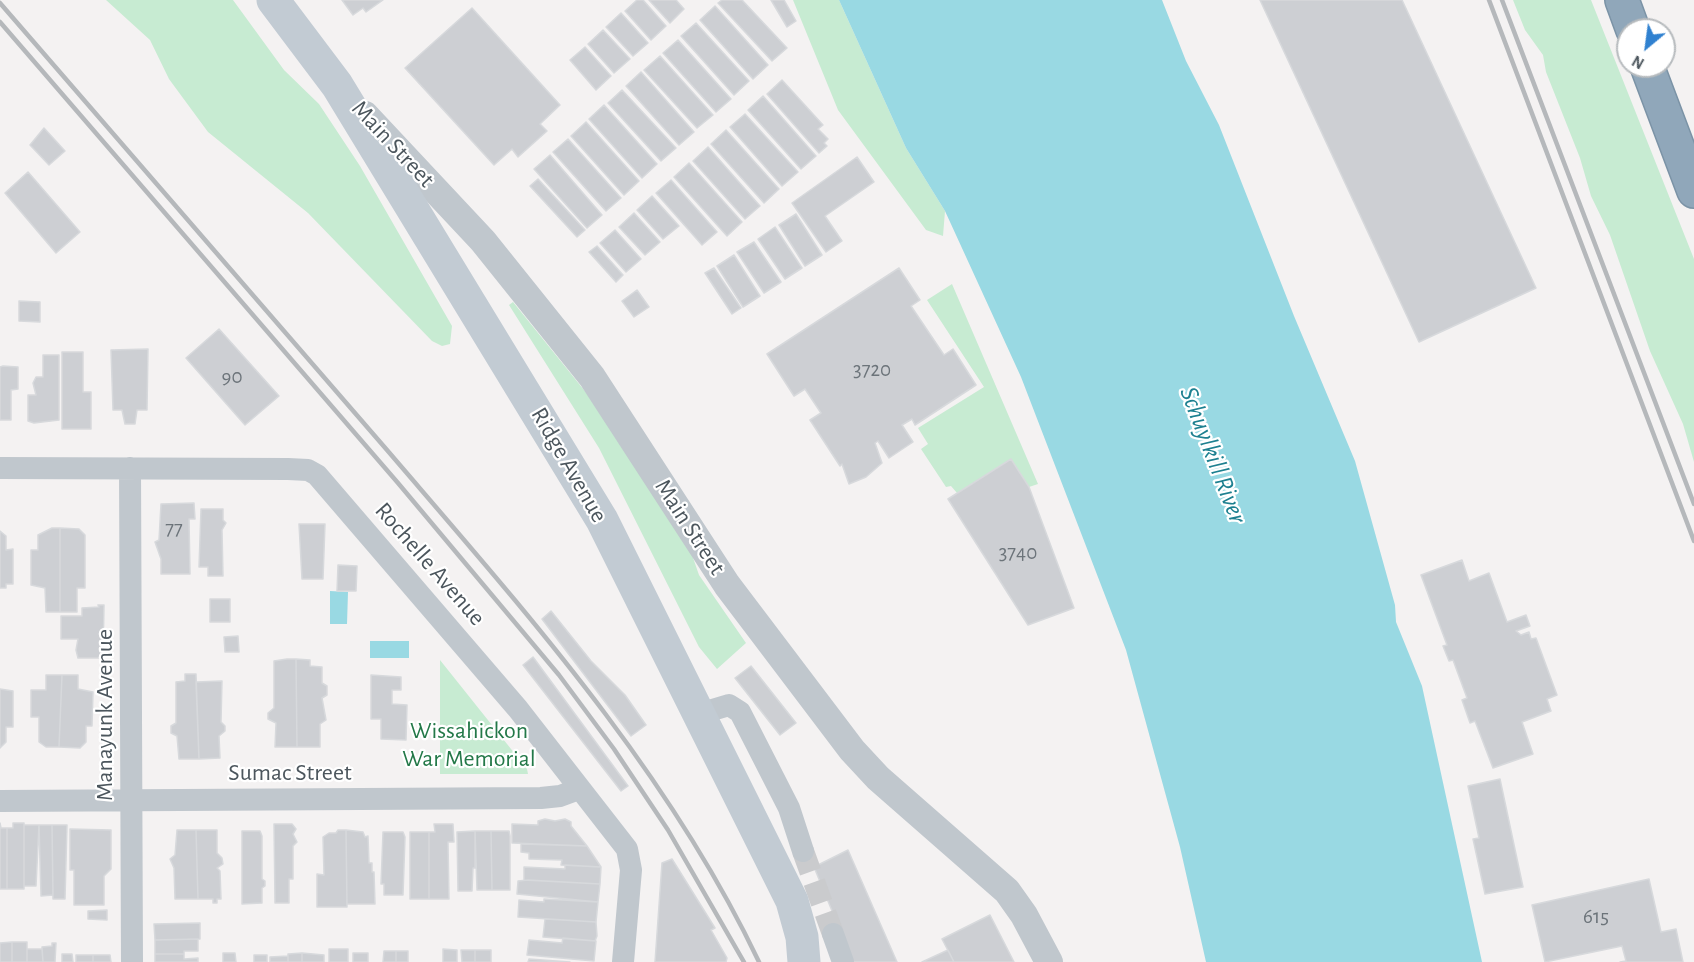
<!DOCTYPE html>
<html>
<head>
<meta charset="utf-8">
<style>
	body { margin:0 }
	#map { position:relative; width:1694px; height:962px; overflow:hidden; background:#f4f2f2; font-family:"Alegreya Sans",sans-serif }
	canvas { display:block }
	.north { position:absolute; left:1616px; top:18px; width:60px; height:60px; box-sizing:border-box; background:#fff; border:2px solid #b7bbbe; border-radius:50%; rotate:209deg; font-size:16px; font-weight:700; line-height:24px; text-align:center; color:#4c565d }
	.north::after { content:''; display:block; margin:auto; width:21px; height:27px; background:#3081d0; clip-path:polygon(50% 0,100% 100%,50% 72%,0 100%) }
</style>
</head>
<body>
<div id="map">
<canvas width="1694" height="962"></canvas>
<div class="north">N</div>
</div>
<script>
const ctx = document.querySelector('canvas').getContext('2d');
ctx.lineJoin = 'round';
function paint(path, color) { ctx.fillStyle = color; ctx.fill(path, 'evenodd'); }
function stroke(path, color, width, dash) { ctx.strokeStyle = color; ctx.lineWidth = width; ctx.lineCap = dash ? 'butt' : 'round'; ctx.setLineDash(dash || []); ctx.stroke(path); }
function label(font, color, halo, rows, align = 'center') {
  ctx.font = font + ' "Alegreya Sans",sans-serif'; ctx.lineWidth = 4.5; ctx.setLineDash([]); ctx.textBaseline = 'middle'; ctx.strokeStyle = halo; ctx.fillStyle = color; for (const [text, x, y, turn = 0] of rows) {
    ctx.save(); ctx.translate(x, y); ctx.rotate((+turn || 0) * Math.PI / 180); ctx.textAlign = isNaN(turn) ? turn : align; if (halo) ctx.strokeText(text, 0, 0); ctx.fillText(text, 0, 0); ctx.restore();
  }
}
paint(new Path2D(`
	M106,0H233L284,70L319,104L360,166L452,326L450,344L442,346L432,341L308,213L208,132L169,79L150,40Z
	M793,0H839L906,148L945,211L943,236L926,230L838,110Z
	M1513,0H1591L1694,259V462L1683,424L1650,351L1610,235L1591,196L1580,158L1546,72L1543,55L1525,30Z
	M952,284L1038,484L1029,487L1011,459L957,493L951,486L946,487L921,449L928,444L918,428L984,387L927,300Z
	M513,302L588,395L691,552L699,575L746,643L717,669L699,647L599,448L509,305Z
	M440,660L527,769L528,774H440Z`), '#c7ebd2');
paint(new Path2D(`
	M839,0H1162L1186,61L1219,125L1294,316L1355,461L1395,605L1396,622L1422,686L1482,962H1206L1180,847L1126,650L1021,377L945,211L906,148Z
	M330,591L348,592L347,624H330Z
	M370,641H409V658H370Z`), '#99d9e3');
const building = new Path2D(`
	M342,0H383L366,12L363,8L353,15Z
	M637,0H643L666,26L651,40L625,11Z
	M649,0H676L684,9L670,23Z
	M722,0H742L787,48L772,61L718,3Z
	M771,0H784L796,21L787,27Z
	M1260,0H1402L1536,288L1419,342Z
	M715,6L768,65L753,79L700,20Z
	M472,8L560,105L540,124L547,131L518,157L512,149L494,165L405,68Z
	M621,13L648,43L633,56L606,27Z
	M696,23L749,81L734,95L681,36Z
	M603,30L630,59L614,73L588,44Z
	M678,40L731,99L716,112L663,53Z
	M585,47L611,76L596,90L570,60Z
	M660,56L713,115L697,128L644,70Z
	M641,72L694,132L679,145L626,86Z
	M782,80L823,125L818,129L828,139L824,143L827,146L819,153L767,94Z
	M622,90L676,148L661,161L608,103Z
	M763,96L816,156L801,169L748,110Z
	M604,105L657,164L642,178L589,119Z
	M745,114L798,172L782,186L730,127Z
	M586,122L639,181L624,195L571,136Z
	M44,128L65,151L49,165L30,145Z
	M726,130L779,189L764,203L711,144Z
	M568,139L621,198L606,211L553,152Z
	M708,147L760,206L745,219L693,161Z
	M550,155L602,215L587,228L534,169Z
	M857,157L874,182L825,216L842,241L826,252L792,203Z
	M689,163L742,222L727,236L674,177Z
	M28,172L80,232L56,253L5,193Z
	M538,179L585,230L577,237L530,186Z
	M671,180L717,232L702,245L656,193Z
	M652,196L679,226L663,239L637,210Z
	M634,213L660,242L645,255L619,227Z
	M796,214L822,255L805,266L779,225Z
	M775,227L802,268L785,279L758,239Z
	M615,230L641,259L626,272L600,243Z
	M754,242L781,282L764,293L737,252Z
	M597,246L623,275L616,282L589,252Z
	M734,255L760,296L743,307L717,266Z
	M714,268L741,308L732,314L705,273Z
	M899,268L920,300L911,306L944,355L953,349L976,385L915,425L912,419L902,425L913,442L889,458L878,441L875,443L882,463L866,477L849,484L842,464L840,466L810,420L821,413L805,389L794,396L767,354Z
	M637,290L649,307L634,317L622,301Z
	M19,301L40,302V322L19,321Z
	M219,329L279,396L245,425L186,358Z
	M148,349L147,410H137L135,424H125L122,410H113L111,350Z
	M62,352H83V392H91V429H62Z
	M43,355H59V420L34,423L28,421V395H36L33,383L36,377H43Z
	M3,366L18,367V389L11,390V420H0V367Z
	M1011,459L1029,487L1074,608L1028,625L948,499Z
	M194,503L195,519H189L190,574H161V559L155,542L159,540L161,504Z
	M201,509H223V520L226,523L222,530L223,576H208V567H199Z
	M299,524H325L323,579H302Z
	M52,528H60V612H46L45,588L31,585V550H38V535Z
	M60,528L79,529L85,535V588H77V612H60Z
	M0,531L6,536V550L13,549V584H6V588H0Z
	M1462,560L1469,581L1489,573L1507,622L1526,615L1530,626L1516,631L1521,635L1529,632L1531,639L1536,638L1557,695L1547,699L1551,711L1522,722L1533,754L1493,768L1475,721L1470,723L1462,700L1467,698L1453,660L1449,661L1443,646L1447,645L1421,575Z
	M338,565L357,566L356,591H337Z
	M210,599H230V622H210Z
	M98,605H104L103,658H78L76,650L78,639H61V616H82V608L99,607Z
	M551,611L591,661L625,695L646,725L631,736L542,619Z
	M238,636L239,652H225L224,637Z
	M533,657L628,786L621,791L523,665Z
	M287,659H296L297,747H275L276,723L268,719V713L274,708V661Z
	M296,659L310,660V666L322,667V683L327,686V695L322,698L326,720L320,724V747H297Z
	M751,666L796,723L780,735L735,678Z
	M185,674H196L199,759H179L177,736L171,733V726L176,723V682L185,681Z
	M46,675H62L59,747H46L39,742V717H31V690H46Z
	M62,675H78V689L93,692L92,726H86V742L80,748L59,747Z
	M371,675L401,677V690H392V704L407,705L406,740L381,739V719H371Z
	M222,681L221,722L225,726V731L219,736L220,758L199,759L196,682Z
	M0,689L13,691V727H6V742L0,748Z
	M1500,779L1523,887L1485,894L1473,839L1479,838L1468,786Z
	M545,819L555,821L565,819L571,822V826L587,846L512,843V824L538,825V821Z
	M0,823L1,828H7V889H0Z
	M13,823H24V889H7V828H13Z
	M274,824H292L296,829L293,834L297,842L293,846V879H289V903H275Z
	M434,824H453L454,842H448L449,899H429V832H435Z
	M24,825H39L36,886H24Z
	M39,825H52L53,895L41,896Z
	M52,825H67L65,899H53Z
	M70,829L111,830V869L104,876V905H74V870H70Z
	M177,830H196L198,899H175L174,868L170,859L175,855Z
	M196,830H217V853L222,858L223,864L217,868L220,871L221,899H217V903H213V899H198Z
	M338,830H346L347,907H317V874L324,875L323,837L329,833H336Z
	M346,830L363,832L365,837L368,836L369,863H372V872H374L375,904H347Z
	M242,831H260L262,836V879L265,881V886L262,888V903L242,904Z
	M475,831V868H473L472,891H458L457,832Z
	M475,831H491L492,890H477Z
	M491,831H509L510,836V890H492Z
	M383,832H403L405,837L403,895H384V884H381Z
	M410,832H429V899H410Z
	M521,844L587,846L601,867L561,865L562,860L529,859V853L521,852Z
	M848,850L897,962H853L814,867Z
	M672,859L715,928L711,930L727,958L726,962H655L662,863Z
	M565,865L601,867L600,884L524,880V867L565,869Z
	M1649,879L1661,932L1676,929L1683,962H1620L1626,961L1622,946L1545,962L1532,905Z
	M528,880L600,884L598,902L517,894L518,881Z
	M544,899L598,902L596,922L518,917L519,900L544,902Z
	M107,910V920L88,919V911Z
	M990,915L1014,962H954L942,939Z
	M545,919L596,922L597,936L595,941L543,937Z
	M200,923V939L155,940L154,924Z
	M563,938L596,941L594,961L527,955L529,940L562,943Z
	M198,939V951H184V954H155V940Z
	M12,942V962H0V943Z
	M12,942H27V962H12Z
	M52,943H56L55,962H43L42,947L52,946Z
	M27,949H42L43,962H27Z
	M329,949H348V962H329Z
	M443,949L457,950V962H443Z
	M461,950H475V962H462Z
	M475,950H491V962H475Z
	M948,950L954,962H922Z
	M384,951H396V962H383Z
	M396,951H408V962H396Z
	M223,953H235L236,962H223Z
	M302,953V962H288V954Z
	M302,953L324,955V962H302Z
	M353,953H368V962H353Z
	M62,954H72L73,962H62Z
	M155,954H184V959L198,958V962H155Z
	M76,955H93V962H76Z
	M93,955H110L111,962H93Z
	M254,955H267V962H254Z
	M288,956V962H270V957Z
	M529,959L570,962H528Z`);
paint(building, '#cdcfd3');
stroke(building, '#d7d9dc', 1.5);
stroke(new Path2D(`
	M803,851L833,934`), '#cacbcd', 22, [22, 11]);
const motorway = new Path2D(`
	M1622,0L1633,30
	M1647,66L1694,191`);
stroke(motorway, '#7b93a6', 36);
stroke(new Path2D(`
	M0,468L288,469L308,470L317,475L518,709L627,849L631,870L623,962
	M130,468L132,962
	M699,714L729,705L740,712L789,808L803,851
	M0,801L541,798L560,796L579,789
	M833,934L843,962`), '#c0c7cd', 22);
stroke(new Path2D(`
	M365,115L483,241L592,377L727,585L852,750L878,778L1007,891L1024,915L1049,962`), '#c0c7cd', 28);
stroke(new Path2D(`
	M273,0L337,85L602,520L792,901L802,937L804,962`), '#c2cbd3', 33);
stroke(motorway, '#90a7ba', 33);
stroke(new Path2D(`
	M1489,0L1694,541
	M1502,0L1694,504
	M0,3C129,152 258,301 387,450C524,610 668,770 759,962
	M0,22L398,483L559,675L614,749L668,830L744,962`), '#b5b8bb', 4.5);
label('21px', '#6c747a', null, [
	["3720",872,370],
	["90",232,377],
	["77",174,529],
	["3740",1018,553],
	["615",1596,917]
]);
label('24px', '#4c565d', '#fff', [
	["Main Street",393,144,47],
	["Ridge Avenue",569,465,60],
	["Main Street",690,527,57],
	["Rochelle Avenue",430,564,49],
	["Manayunk Avenue",105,715,-90],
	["Sumac Street",290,773]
]);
label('24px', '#237848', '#fff', [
	["Wissahickon",469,731],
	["War Memorial",469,759]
]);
label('italic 26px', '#1d8090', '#fff', [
	["Schuylkill River",1213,455,69]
]);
</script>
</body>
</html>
